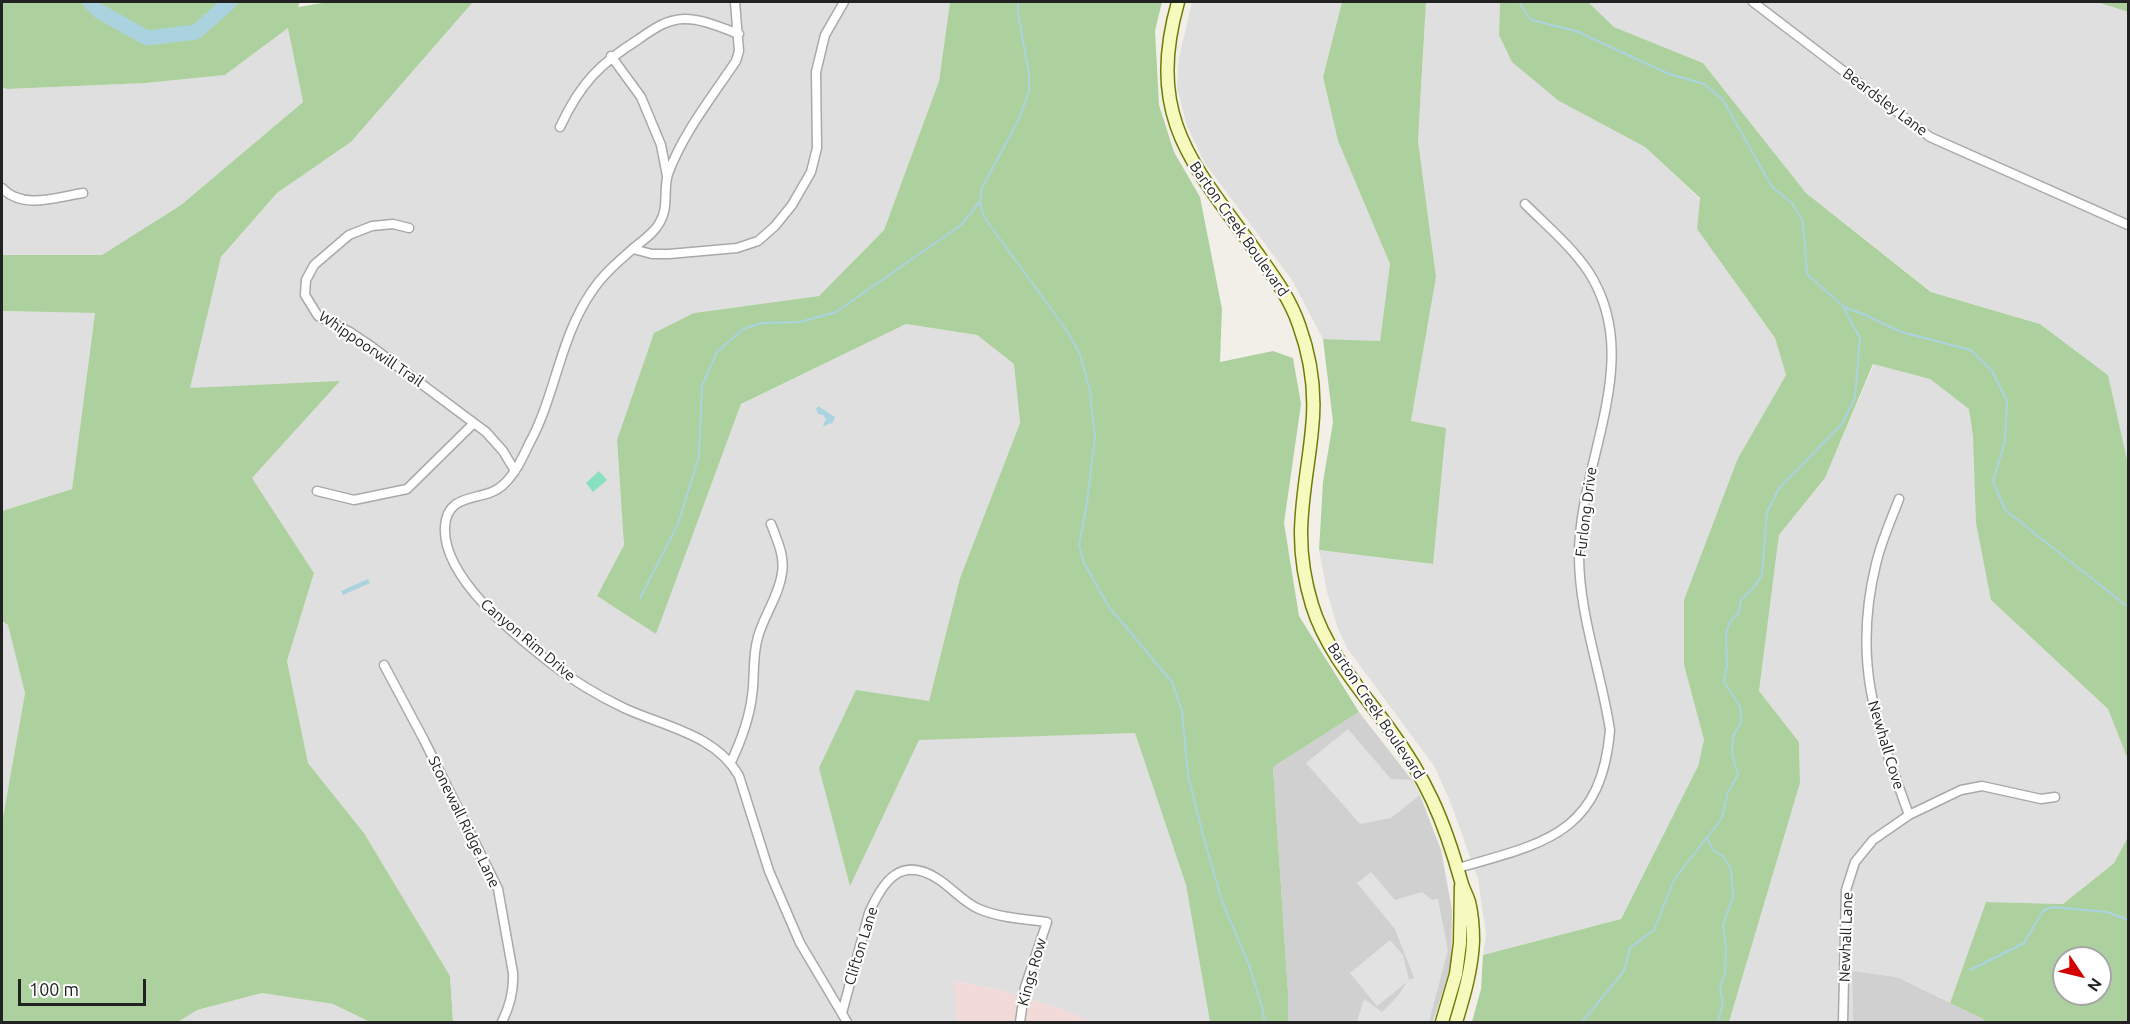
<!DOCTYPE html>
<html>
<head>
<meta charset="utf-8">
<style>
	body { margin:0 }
	#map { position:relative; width:2130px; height:1024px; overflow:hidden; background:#f2efe9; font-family:Ubuntu,sans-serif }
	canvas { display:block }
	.frame { position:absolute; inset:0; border:3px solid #222; pointer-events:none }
	.north { position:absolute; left:2052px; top:946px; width:60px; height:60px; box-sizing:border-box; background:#fff; border:2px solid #a7a7a7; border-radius:50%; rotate:125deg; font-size:16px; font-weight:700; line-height:24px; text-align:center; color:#222 }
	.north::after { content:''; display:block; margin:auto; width:21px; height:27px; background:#d40000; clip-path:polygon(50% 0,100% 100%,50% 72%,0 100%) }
	.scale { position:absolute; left:18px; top:979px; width:128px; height:27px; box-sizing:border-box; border:3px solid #222; border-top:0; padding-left:8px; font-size:18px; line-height:21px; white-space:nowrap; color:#222; -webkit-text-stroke:4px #fff; paint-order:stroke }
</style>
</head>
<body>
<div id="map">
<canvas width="2130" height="1024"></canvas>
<div class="frame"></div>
<div class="north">N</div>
<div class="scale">100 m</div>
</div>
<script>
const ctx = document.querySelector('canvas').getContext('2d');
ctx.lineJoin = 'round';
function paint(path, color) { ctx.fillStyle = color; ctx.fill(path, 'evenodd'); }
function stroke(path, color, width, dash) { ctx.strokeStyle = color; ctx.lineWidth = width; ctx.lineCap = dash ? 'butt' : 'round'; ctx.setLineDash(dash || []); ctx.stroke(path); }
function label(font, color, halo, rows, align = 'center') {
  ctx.font = font + ' Ubuntu,sans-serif'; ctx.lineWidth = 4.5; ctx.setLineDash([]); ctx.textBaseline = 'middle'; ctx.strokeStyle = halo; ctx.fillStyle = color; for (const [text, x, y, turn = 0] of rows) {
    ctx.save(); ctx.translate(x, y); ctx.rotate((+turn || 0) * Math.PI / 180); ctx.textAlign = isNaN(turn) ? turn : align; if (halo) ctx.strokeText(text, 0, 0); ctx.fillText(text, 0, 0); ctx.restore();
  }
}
paint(new Path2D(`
	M473,2H950L939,81L884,230L819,296L694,313L617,440L624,545L597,596L656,633L741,404L906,324L977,335L1014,364L1020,423L960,578L929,701L849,884L919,739L1135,733L1186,885L1210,1022H1091L1064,1010L1003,991L955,981L957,1022H453L450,976L364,833L308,763L287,661L314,573L252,478L189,388L221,257L277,193L351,142Z
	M1192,2H1342L1323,77L1338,141L1390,264L1380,341L1323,339L1292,280L1204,162L1187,126L1177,88L1179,58Z
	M1426,2H1500L1499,34L1559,101L1645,147L1700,199L1697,229L1775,338L1786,375L1738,458L1684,665L1704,740L1698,766L1621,919L1483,955L1486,934L1478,879L1450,801L1434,766L1347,648L1337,626L1327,592L1319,550L1433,564L1411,421L1436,277L1418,140Z
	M1588,2H2097L2128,12V464L2107,374L2040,324L1932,292L1806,193L1703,63L1614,27Z
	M289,27L303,102L181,205L102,255H2V87L7,89L146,83L225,75Z
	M2,311L95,313L72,489L2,511Z
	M1874,364L1930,379L1970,409L1991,600L2108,709L2128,760V837L2114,863L2063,904L1986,902L1950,1003L1897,977L1852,971L1853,1022H1729L1800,783L1799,742L1759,691L1779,535L1825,478Z
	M2,621L8,625L25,693L2,823Z
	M262,993L333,1004L370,1022H178L197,1010Z`), '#e0dfdf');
paint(new Path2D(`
	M954,981L1003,991L1064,1010L1091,1022H957Z`), '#f2dad9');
paint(new Path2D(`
	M1359,712L1412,780L1420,795L1441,850L1452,910L1451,966L1433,1022H1288V992L1273,767Z
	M1852,971L1897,977L1983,1019L1984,1022H1853Z`), '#d0d0d0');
paint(new Path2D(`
	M2,2H300L298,7L329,2H473L351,142L277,193L221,257L190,388L340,381L252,478L314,573L287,661L308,763L364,833L450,976L453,1022H370L333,1004L262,993L197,1010L178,1022H2V823L25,693L8,625L2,621V511L72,489L95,313L2,311V255H102L181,205L303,102L288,28L225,75L146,83L7,89L2,87Z
	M950,2H1162L1155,31L1159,105L1174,152L1200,197L1222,309L1220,362L1273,351L1293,358L1301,404L1284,523L1299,616L1359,712L1273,767L1288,992V1022H1210L1186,885L1135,733L919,740L850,886L819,768L856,690L929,701L960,578L1020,423L1014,364L977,335L906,324L741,404L656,634L597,596L624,545L617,440L654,333L694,313L819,296L884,230L939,81Z
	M1342,2H1426L1418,140L1436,277L1411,421L1446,428L1433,564L1319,550L1323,482L1333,422L1323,339L1380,341L1390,264L1338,141L1323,77Z
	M1500,2H1588L1614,27L1703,63L1806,193L1931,292L2040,324L2108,375L2128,464V760L2108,709L1991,600L1976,523L1973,436L1969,409L1930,379L1873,364L1825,478L1779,535L1759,691L1799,742L1800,783L1729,1022H1472L1481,989L1483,955L1621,919L1698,766L1704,740L1684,665V600L1738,458L1786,375L1775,338L1697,229L1700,198L1645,147L1559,101L1512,62L1499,35Z
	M2097,2H2128V12Z
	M2128,837V1022H1984L1983,1019L1950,1003L1986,902L2063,904L2114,863ZM2064,958H2100V994H2064Z`), '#add19e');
paint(new Path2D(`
	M599,471L607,480L593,492L586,483Z`), '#88e0be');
paint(new Path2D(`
	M1348,729L1391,779L1411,780L1420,795L1391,818L1360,824L1306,763Z
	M1371,872L1395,900L1422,892L1432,900L1438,899L1448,950L1429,1022H1357L1364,999L1382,1012L1398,996L1407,982L1377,1006L1350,973L1390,940L1403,955L1409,980L1414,978L1395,929L1357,883Z`), '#e2e2e2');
paint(new Path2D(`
	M818,406L835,417L832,424L830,423L825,426L823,425L826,419L823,415L818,414L816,409Z
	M368,579L370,583L343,595L341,591Z`), '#aad3df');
stroke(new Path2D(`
	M1018,2V14L1029,73V91L1020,117L982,188L980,203L984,217L1067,331L1080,354L1090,391L1095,438L1087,503L1079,545L1084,563L1109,607L1172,682L1182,711L1188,775L1203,835L1222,901L1249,965L1262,1007L1265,1022
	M1521,2L1520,4L1531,20L1576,31L1669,74L1704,84L1723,100L1772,187L1792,203L1803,222L1807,274L1844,307L1863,314L1901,332L1971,350L1992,371L2007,401L2005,441L1993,481L2005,510L2128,607
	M640,598L678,524L699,456L702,386L717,352L743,329L762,323L800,322L836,312L961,225L979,203
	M1707,838L1713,850L1723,856L1731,869L1733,896L1723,925L1726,949L1725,972L1720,989L1723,1003L1718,1022
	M1970,970L2024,943L2043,911L2052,907L2107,912L2128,920
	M1582,1022L1624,971L1630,948L1654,930L1674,880L1722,818L1728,792L1738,775L1732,754L1733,736L1741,722L1740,707L1724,682L1727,666L1726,636L1729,623L1739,612L1741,600L1754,587L1762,575L1767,512L1779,488L1842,424L1855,398L1860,338L1844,309`), '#aad3df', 2);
stroke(new Path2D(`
	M90,2L99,11L147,38L196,32L230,2`), '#aad3df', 15);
const street = new Path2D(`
	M735,2L739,51L736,61C712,97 683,133 668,174C663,190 669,207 660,222C655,232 645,239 636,246C620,260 604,273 592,291C559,339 556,395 529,444C522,459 515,474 503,485C484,503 447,490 445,527C442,578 517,637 553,665C575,682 599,696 624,708C665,727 715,734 739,776L769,871L800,943L847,1022
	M1753,2L1930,137L2128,225
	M611,56L641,97L661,145L667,176
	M560,127C580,84 599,64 639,39C653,29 667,19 685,19C703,19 722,28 739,34
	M2,188C22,210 57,197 83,193
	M409,228L393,224L372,226L349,235L314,265L306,280L305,295L318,316L350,332L368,344L486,432L503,451L515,471
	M633,249L652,254H669L737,248L758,241L775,226L792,205L811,172L817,148L816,72L825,35L844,2
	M317,491L354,500L407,489L474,423
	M1899,499C1891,520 1881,542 1876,564C1852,662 1876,724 1909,815
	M384,665L424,740L498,889L513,973C514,991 510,1006 502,1022
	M731,762C741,741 749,720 752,696C755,677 752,657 758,637C764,615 779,596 782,573C785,556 777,540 771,524
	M1458,868C1545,843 1601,834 1610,730C1601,671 1579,615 1579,555C1579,460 1646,359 1588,271C1571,246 1546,225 1525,204
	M842,1013L869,913C883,881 901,855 938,879C952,888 963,902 979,909C1000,918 1025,919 1047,922L1025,987L1020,1022
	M1843,1022L1846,890L1855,862L1873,840L1909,815L1961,790L1982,786L2041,799L2055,797`);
const secondary = new Path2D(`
	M1178,2C1146,116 1191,162 1254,249C1271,273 1289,296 1299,325C1311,358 1316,393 1312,429C1309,463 1301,499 1301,534C1301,558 1305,582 1312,605C1326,651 1360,689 1388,727C1426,778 1444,820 1461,881C1463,889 1467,895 1469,902C1472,914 1473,928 1473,941C1472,968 1464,996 1456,1022
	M1442,1022L1456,974L1460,943L1461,886`);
stroke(street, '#a9a9a9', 11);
stroke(secondary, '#707d05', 15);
stroke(street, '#fff', 8);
stroke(secondary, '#f7fabf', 12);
label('15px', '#222', '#fff', [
	["Beardsley Lane",1885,102,37],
	["Barton Creek Boulevard",1239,229,55],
	["Whippoorwill Trail",371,349,34],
	["Furlong Drive",1586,512,-83],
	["Canyon Rim Drive",528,640,40],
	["Barton Creek Boulevard",1376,711,56],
	["Newhall Cove",1886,745,73],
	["Stonewall Ridge Lane",464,822,64],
	["Newhall Lane",1846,937,-88],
	["Clifton Lane",861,946,-73],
	["Kings Row",1032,972,-74]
]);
</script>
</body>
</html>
